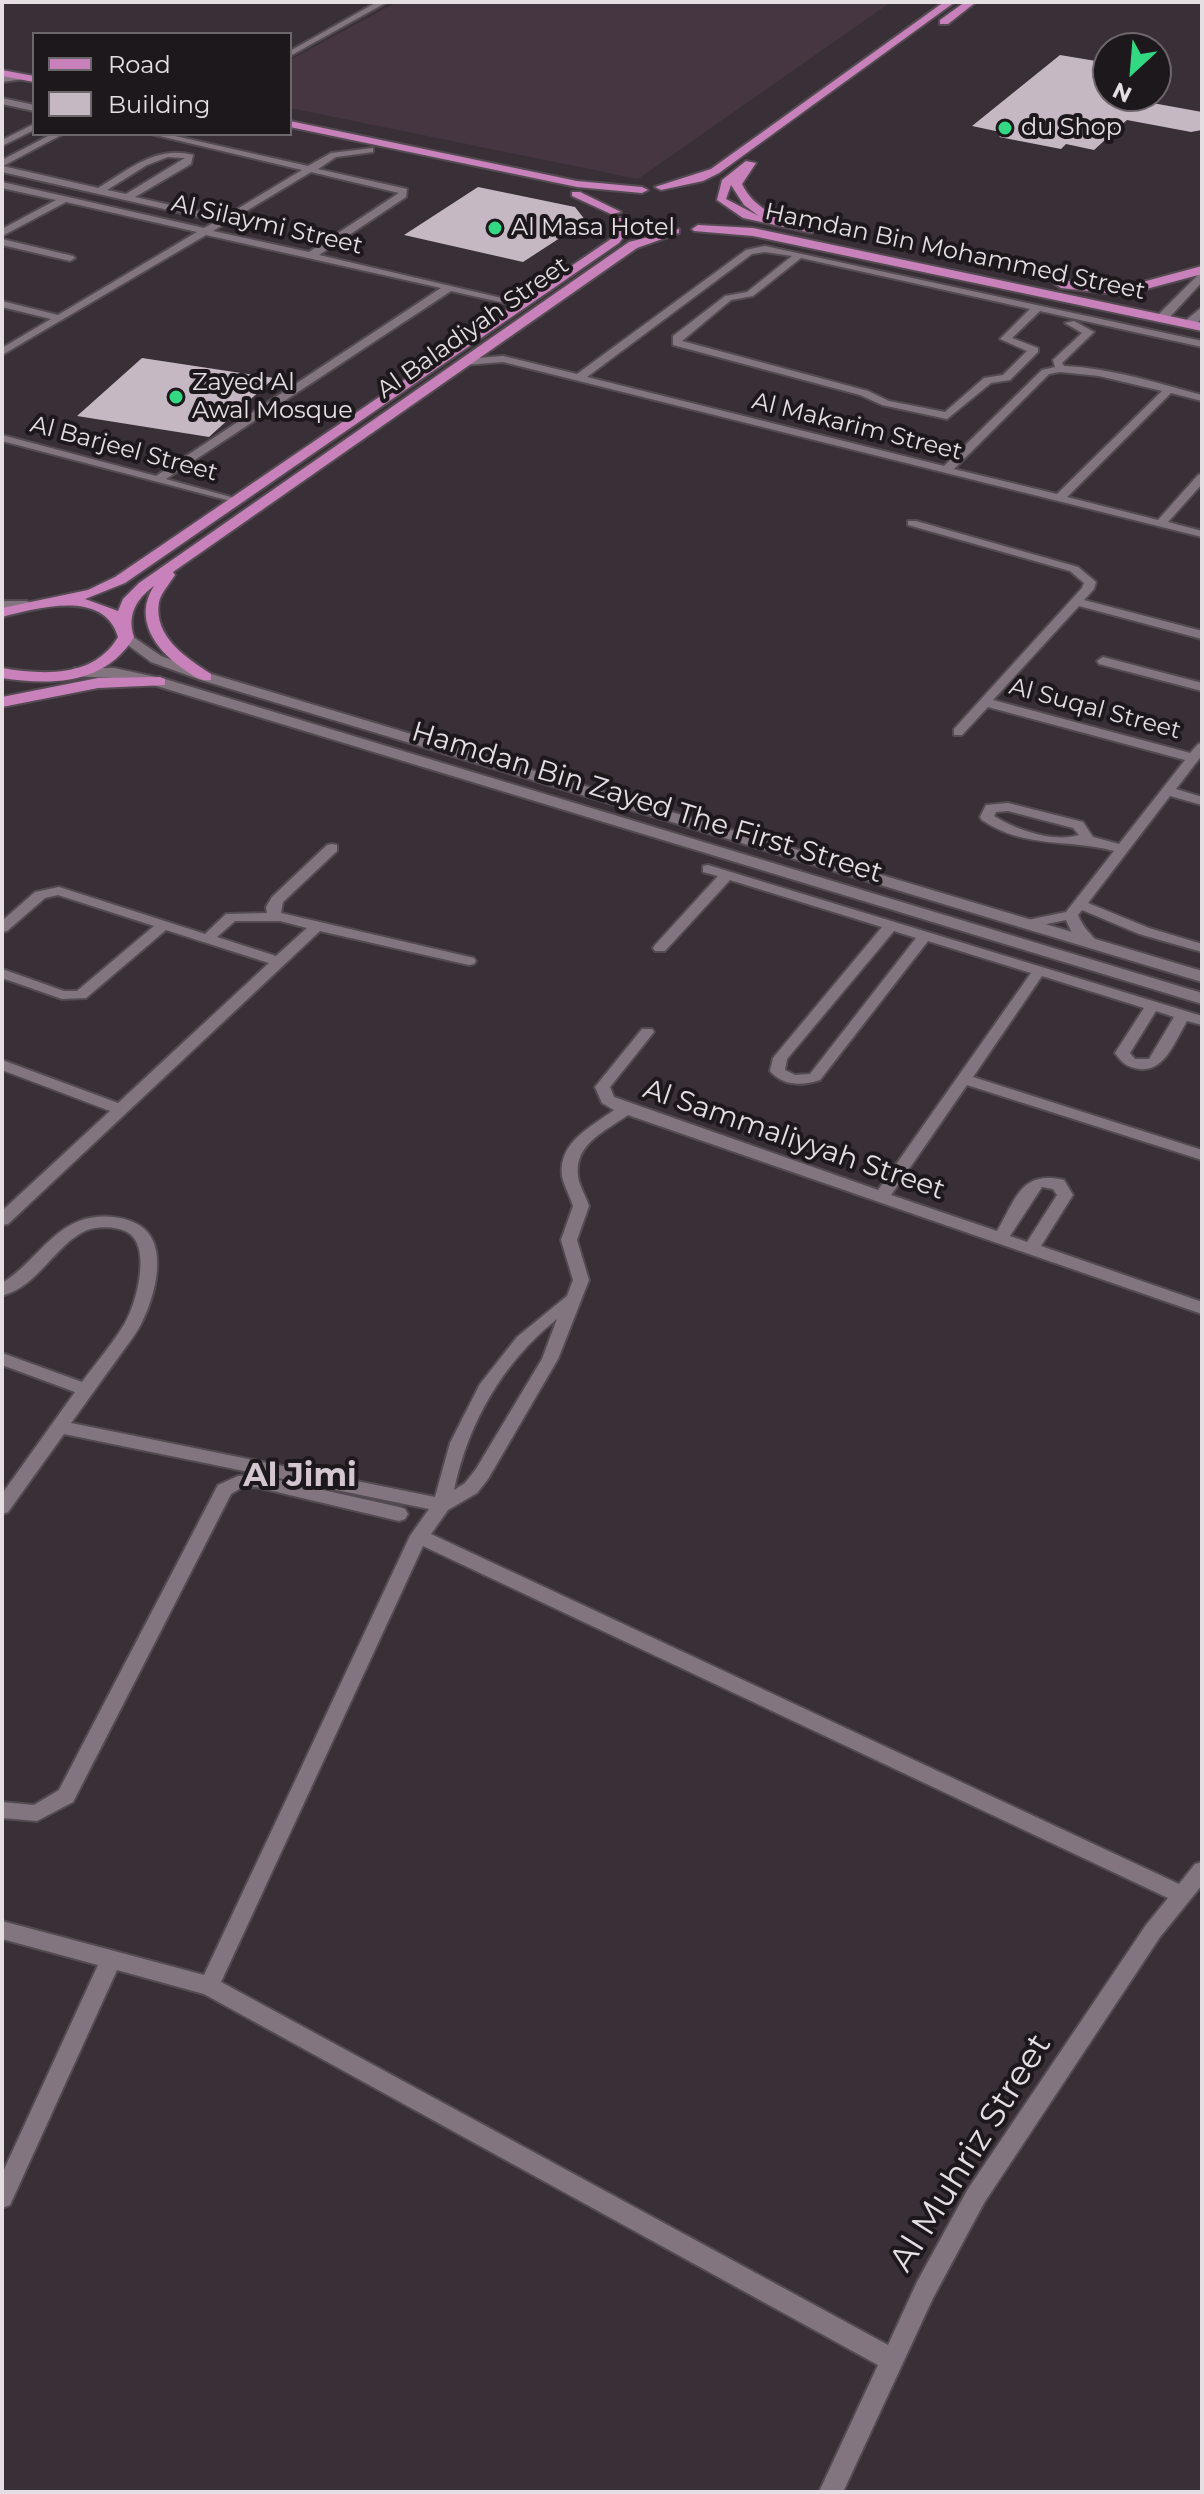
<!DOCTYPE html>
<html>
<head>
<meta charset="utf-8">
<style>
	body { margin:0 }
	#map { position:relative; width:1204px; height:2494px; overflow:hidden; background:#392f37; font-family:Montserrat,sans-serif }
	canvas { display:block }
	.frame { position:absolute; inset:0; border:4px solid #e5dee3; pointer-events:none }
	.legend { position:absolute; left:32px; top:32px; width:260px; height:104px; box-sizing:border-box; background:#1d181c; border:2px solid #6d676c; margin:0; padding:10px 14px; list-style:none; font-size:24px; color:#e5dee3 }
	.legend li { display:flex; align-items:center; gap:16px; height:40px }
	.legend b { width:40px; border:2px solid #6d676c }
	.north { position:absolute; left:1092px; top:32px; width:80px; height:80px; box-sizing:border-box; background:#1d181c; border:2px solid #6d676c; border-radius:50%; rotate:206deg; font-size:22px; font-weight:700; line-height:32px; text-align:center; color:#e5dee3 }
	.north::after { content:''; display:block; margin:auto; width:28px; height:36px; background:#32d882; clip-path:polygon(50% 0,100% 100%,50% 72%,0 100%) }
</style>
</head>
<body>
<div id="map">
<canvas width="1204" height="2494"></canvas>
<div class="frame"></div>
<ul class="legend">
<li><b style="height:10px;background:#c881ba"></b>Road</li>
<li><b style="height:22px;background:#c6b8c2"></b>Building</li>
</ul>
<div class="north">N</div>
</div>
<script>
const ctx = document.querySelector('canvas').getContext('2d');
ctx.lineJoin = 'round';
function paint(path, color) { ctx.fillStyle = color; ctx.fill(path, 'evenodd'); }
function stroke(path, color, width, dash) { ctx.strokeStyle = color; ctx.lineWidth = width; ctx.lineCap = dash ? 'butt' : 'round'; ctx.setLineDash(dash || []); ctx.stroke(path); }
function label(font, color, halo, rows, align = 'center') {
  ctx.font = font + ' Montserrat,sans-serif'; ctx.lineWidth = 8; ctx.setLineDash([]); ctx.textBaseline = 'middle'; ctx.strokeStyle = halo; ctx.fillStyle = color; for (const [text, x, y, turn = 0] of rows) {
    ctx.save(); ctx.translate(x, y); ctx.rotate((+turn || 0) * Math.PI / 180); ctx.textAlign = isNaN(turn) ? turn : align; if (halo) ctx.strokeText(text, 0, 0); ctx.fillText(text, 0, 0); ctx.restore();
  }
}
paint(new Path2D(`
	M397,2H891L638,179L290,108V60Z`), '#463642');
paint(new Path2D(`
	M1060,55L1108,63V96H1154L1147,102L1202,112V130L1191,132L1127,120L1094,150L1066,144L1061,149L999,137L1005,133L972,126Z
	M478,187L575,207L586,221L523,262L404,235Z
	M142,358L274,378L209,437L77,416Z`), '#c6b8c2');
const street = new Path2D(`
	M377,2H387L290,56V51Z
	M2,76L27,75L31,78L2,82Z
	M2,98L34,105V111L2,104Z
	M34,124V130L2,146V140Z
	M52,134H63L3,166L98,188C128,170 156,145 193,155L191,164L135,197L224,217L302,170L151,134H166L308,166L331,153L373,148V152L336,157L318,169L407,189L406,197L319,255L527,304L522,307L451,291L166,479L238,499V503L2,441V435L156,476L441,288L206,235L2,355V348L51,319L2,307V301L58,315L197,232L66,202L2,236V229L56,200L2,188V182L204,228L217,221L2,172V160ZM168,157L185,158L126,194L107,190L147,165ZM311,172L399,193L309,252L213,231Z
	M2,239L73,256L75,258L70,261L2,245Z
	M765,246L1202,341V347L1040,311L1012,338L1038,348V352L1010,380L991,383L947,419L882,405L860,395L673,345V336L725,296L747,292L792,256L765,252L752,254L587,377L944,466L1042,370L1055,367L1053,360L1082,333L1065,323L1074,321L1094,332L1062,363L1064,366C1111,368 1157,383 1202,395V401L1171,393L1067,497L1158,520L1198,475L1202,474V484L1168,522L1202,531V537L503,362L465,365L460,362L465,359L503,356L577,374L746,250ZM801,258L1030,309L1000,339L1027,351L1003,375L984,378L945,412L889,401L868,391L682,341L731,300L753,296ZM1060,372L1099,376L1162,391L1057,494L954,469L1049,374Z
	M908,521H916L1078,567L1096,582L1094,589L1084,600L1202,631V639L1079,606L993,700L1190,753L1198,744L1202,743V755L1176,789L1202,797V805L1170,796L1088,903L1149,928L1202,944V952L1139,934L1082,910L1078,915C1083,928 1091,934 1099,944L1097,947H1087L1072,933L1066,920L1028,928L1021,924L1023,921L1066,912L1114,851C1068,838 1027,850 982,820L980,817L986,805L1008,803L1083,822L1093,837L1119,844L1185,760L988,707L962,735H954V729L1082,588L1084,583L1070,571L908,525ZM1008,811L1073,828L1079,835C1054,843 1016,830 994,816L996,812Z
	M1103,657L1202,683V691L1099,664L1097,661Z
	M332,844L337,845V851L283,902L281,913L474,958L476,961L474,964L469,965L320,931L8,1224L2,1225V1211L110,1111L2,1070V1060L118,1103L269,963L166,930L86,998L62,999L2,978V969L64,991H77L154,926L58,895L45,898L7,931L2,932V921L35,892L59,887L205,934L226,914L267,913L266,907L272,897L327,845ZM235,921H280L307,928L276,956L217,937Z
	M708,865L1202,1016V1025L1187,1021C1176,1039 1165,1072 1140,1069C1127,1067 1123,1064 1115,1053L1144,1008L1042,976L973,1077L1202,1150V1160L967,1085L891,1195L997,1231C1016,1200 1020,1170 1064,1180L1073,1195L1041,1246L1202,1302V1314L628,1115C606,1131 574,1143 578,1176C579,1186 586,1196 589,1206L577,1240L589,1280L558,1359L488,1479L477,1493L448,1510L431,1534L1179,1884L1195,1864L1202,1862V1885L1160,1937L984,2203L933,2298L843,2492H819L878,2365L204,1994L117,1970L10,2205L2,2208V2174L98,1965L2,1939V1921L204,1975L410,1536L429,1509L64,1434L8,1512L2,1514V1494L75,1392L2,1365V1353L82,1382C96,1363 113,1343 125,1323C137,1302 152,1246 127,1232C115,1226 97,1226 85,1231C54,1246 39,1285 4,1295L2,1283C30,1267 48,1233 79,1221C97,1214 122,1215 139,1225C170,1244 155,1296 142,1322C136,1335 126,1346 118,1358C102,1380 87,1401 71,1423L435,1497L450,1443L480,1384L517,1337L567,1296L573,1280L561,1240L573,1206C570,1196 564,1186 562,1176C558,1142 591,1127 614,1110L602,1103L595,1087L642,1029H652L654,1032L610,1087L614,1097L878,1190L1031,973L928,941L820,1080C802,1086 783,1086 770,1071L773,1058L882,927L730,880L665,951H655L653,948L655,945L718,876L703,872V866ZM894,931L916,938L810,1074L795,1075L785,1070L787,1059ZM1156,1011L1174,1017L1149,1059H1135L1130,1053ZM1042,1187L1053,1189L1057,1195L1027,1242L1010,1236ZM557,1319L542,1359L476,1469L465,1483L454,1490C468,1423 503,1362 557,1319ZM423,1546L1168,1898L1146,1925L968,2189L917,2282L888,2345L221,1982Z
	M256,1475L399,1507L405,1509L408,1514L405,1519L399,1521L256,1487L241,1488L231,1494L73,1802L37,1821L2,1818V1802L34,1805L59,1790L218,1485L238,1476Z`);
const secondary = new Path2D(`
	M1202,271V282L1166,321H1158V315Z
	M1202,307V318L1193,327H1185V321Z
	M2,601H27L34,605L27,609H2Z
	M126,632L161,656L211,674L1202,971V982L201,680L151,662L121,640V634Z
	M75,668H114L165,679L1202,993V1004L157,686L114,678L70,676L67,673Z`);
const primary = new Path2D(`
	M944,2H955L719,173L703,181L661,190L655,187L711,169Z
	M965,2H976L948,24H940V20Z
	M2,70L34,76V82L2,76Z
	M290,121L577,181L642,187L648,190L642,193L577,187L290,127Z
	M746,161L756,163L742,184C755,212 785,219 812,229V233L743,218L717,200L722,180ZM731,185L744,205L759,216L726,199Z
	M572,192H580L621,212L611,214L572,196Z
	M617,218H625L628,231L619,243L125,583L85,599L118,611L123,599L139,583L629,242L679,229V233L637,248L173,572L175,575C170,583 161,593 159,602C153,637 187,658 211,674V680C200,682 192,675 182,668C155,649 133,618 154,586C136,599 127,615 134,637C106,684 52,686 2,678V668C44,675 94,678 118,637C104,589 38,608 2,617V608L88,590L115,577L611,239L616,231Z
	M698,225L753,228L1202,323V331L753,236L694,231L692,229Z
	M1202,266V274L1124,295L1061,288L1055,284L1061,280L1124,287Z
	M160,677L165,679V685L98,688L2,707V697L98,678Z`);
stroke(street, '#534b51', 4);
stroke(secondary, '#534b51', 4);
stroke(primary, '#534b51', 4);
paint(street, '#82757f');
paint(secondary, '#82757f');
paint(primary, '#c881ba');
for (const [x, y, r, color] of [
	[1005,128,8,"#32d882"],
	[495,228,8,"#32d882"],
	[176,397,8,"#32d882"]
]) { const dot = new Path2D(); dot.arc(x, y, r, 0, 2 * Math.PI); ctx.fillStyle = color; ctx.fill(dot); stroke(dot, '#1d181c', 3); }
label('24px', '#e5dee3', '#1d181c', [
	["du Shop",1021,128],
	["Al Masa Hotel",511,228],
	["Zayed Al",192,383],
	["Awal Mosque",192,411]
], 'left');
label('24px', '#e5dee3', '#1d181c', [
	["Al Silaymi Street",267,225,13],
	["Hamdan Bin Mohammed Street",955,252,12],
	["Al Baladiyah Street",473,328,-35],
	["Al Makarim Street",857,427,14],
	["Al Barjeel Street",124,449,15],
	["Al Suqal Street",1095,709,15]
]);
label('28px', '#e5dee3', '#1d181c', [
	["Hamdan Bin Zayed The First Street",647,803,17],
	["Al Sammaliyyah Street",794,1140,19]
]);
label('bold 32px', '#d3c6d0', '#1d181c', [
	["Al Jimi",300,1477]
]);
label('34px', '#e5dee3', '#1d181c', [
	["Al Muhriz Street",971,2153,-58]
]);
</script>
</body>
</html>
